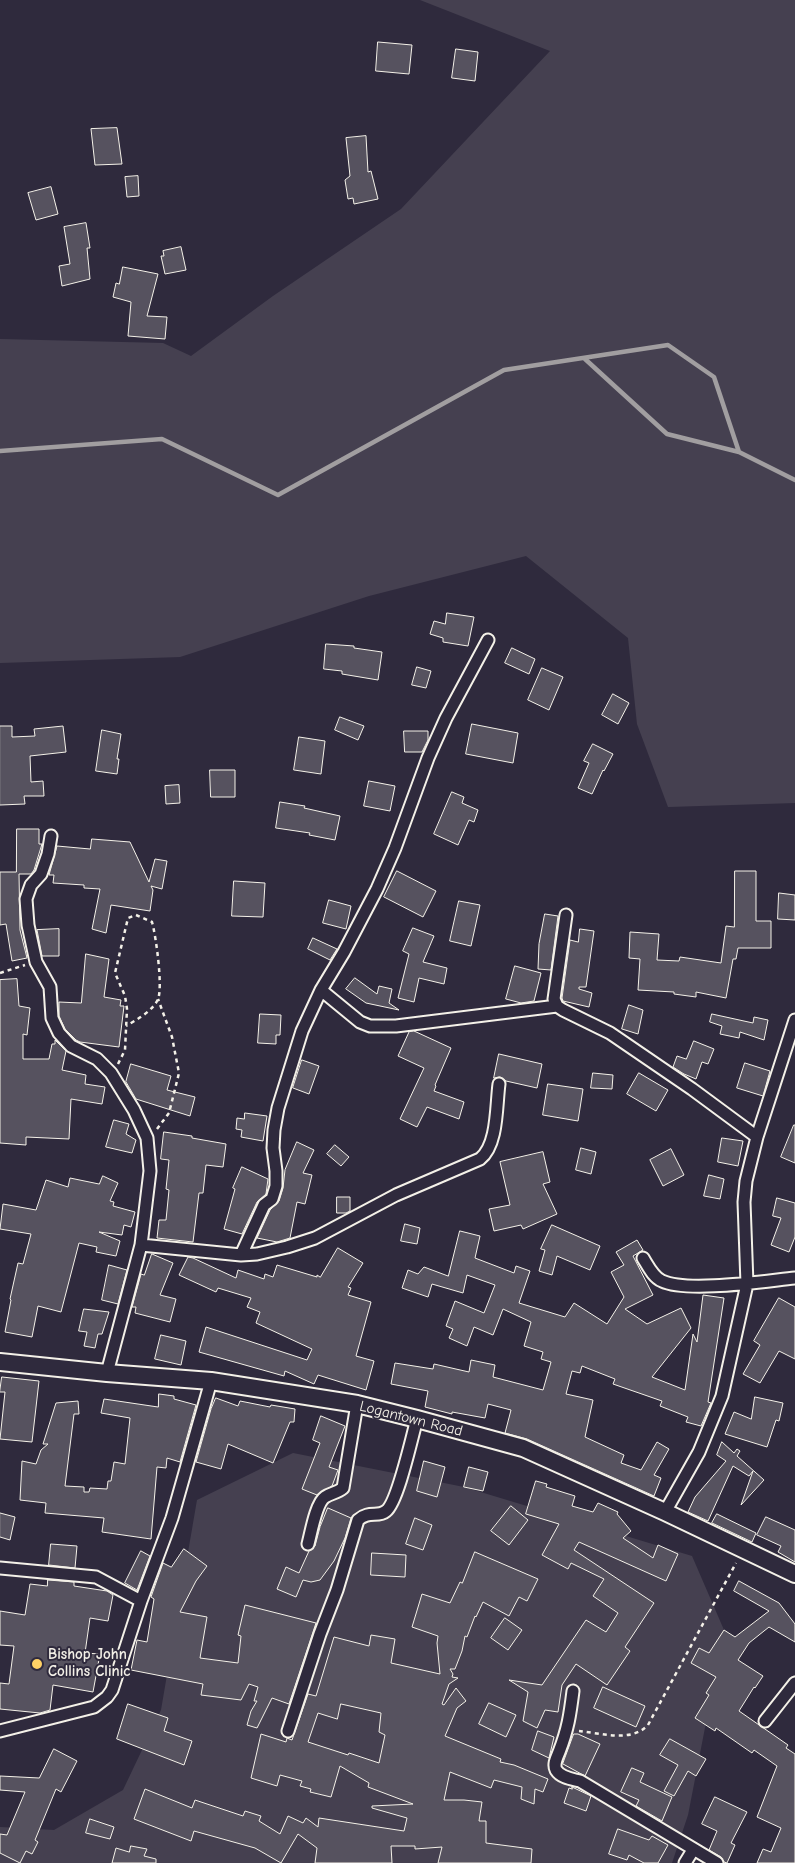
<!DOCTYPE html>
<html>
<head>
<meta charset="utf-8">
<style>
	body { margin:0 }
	canvas { display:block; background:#2f2a3d }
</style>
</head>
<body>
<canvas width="795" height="1863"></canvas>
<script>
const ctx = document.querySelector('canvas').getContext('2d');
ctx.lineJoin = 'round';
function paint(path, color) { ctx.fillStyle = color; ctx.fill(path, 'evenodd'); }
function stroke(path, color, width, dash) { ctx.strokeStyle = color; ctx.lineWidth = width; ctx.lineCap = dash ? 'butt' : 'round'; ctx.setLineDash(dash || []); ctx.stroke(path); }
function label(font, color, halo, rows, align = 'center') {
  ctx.font = font + ' "Comic Neue",sans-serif'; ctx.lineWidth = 4; ctx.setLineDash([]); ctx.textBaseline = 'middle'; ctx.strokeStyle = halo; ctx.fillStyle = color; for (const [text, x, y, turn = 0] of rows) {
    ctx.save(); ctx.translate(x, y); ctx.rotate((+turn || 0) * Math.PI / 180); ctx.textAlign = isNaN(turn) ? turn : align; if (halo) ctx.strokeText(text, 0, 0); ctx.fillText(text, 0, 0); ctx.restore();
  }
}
paint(new Path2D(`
	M420,0H795V803L668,807L637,724L628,638L526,556L369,596L180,657L0,663V339L163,343L191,356L273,296L401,209L550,51Z
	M293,1453L464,1487L692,1556L724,1630L688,1815L672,1863H0V1827L54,1830L123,1790L161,1710L197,1500Z`), '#454050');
stroke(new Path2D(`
	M585,359L667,434L739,452
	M0,451L162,439L278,495L504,370L668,345L714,377L739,452L795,480`), '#a19ea0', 4.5);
const building = new Path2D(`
	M378,42L412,45L409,74L376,71Z
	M456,49L478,52L475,81L452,78Z
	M117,128L122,164L95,165L91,129Z
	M366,136L368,172L371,171L378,199L354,204L353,198L348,199L345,180L350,176L346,138Z
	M138,176L139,196L127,197L125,177Z
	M51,187L58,214L36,220L28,193Z
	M86,223L90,248H87L90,279L62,286L59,266L70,264L64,227Z
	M181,247L186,270L165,274L161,256H164L163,251Z
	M123,267L158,274L147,316L167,317L165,339L128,336L131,302L113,297L116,283L119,284Z
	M447,613L474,617L468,646L443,642V638L430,634L434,621L445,624Z
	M326,644L354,646V648L382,652L378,680L342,674V671L324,669Z
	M512,648L535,659L529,674L505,663Z
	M417,667L431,671L426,688L412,685Z
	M542,668L563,677L549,710L528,700Z
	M613,694L629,703L618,724L602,715Z
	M340,717L364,726L358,740L335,730Z
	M472,724L518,733L513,763L466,754Z
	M0,726H12V737L35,736L34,729L63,726L66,752L30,756L31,782L43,781L44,796H24L25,804L0,805Z
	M102,730L121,734L117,759H119L117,774L96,771Z
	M404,731H428V740L422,752H405Z
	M299,737L325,741L321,774L294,770Z
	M593,744L613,754L604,771L603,770L592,794L578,788L589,763L584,761Z
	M210,770H235V797H211Z
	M369,781L395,786L390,811L364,806Z
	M179,785L180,803L166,804L165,786Z
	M452,792L464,797L462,803L478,810L474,822L469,820L458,845L434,834Z
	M280,802L305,806L304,808L340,816L335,840L309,835L310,833L276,828Z
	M17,829H39V844H42L34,870L31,874H19L20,930L27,958L12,961L6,924L0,925V872H16Z
	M92,839L130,842L149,882L155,859L167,861L162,889L151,886L153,890L150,911L111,905L106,933L92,929L100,889L84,888V885L53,883L54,875H49L57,846L90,849Z
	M397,871L436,891L423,917L384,897Z
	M735,871H756V921H771V948H738L736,959H733L726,998L696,992V997L674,994V992L638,990L640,959L629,958L630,932L659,934L657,960L679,961L680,957L721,963L726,926L734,927Z
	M234,881L265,883L263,917L232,916Z
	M779,893L795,895V920L778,919Z
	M329,900L351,906L346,929L323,923Z
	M459,901L480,905L471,946L450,941Z
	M545,914L558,916L551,970L538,969L539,944Z
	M413,928L434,936L423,962L447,968L444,984L419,978L414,1002L398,998L409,954L403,951Z
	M59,929V956H42L37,930Z
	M580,929L594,931L586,987H579V989L592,993L589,1007L563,1001L562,998L570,940L578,942Z
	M313,938L337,949L330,960L308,949Z
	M86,954L109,959L104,997L121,1000L120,1006H124L119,1047L80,1042L76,1040L65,1029L59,1016V1002L81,1003Z
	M515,966L541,973L534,1001L521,1003L506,999Z
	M355,978L377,994L379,986L392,989L389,1003L399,1010L366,1003L346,989Z
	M17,979L19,1006L30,1008L27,1035L23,1034V1059H49L52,1044H55V1040L66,1051L62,1070L86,1075L85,1084L105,1087L102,1104L71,1099L69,1139L26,1137V1145L0,1143V980Z
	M629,1005L643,1010L638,1034L622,1029Z
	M260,1014L281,1015L280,1035H276V1044L258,1043Z
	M712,1014L753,1023L754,1017L768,1020L764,1040L740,1032L739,1038L720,1034L722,1026L710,1022Z
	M414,1031L451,1048L435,1085L436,1086L434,1091L464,1102L459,1119L427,1107L417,1127L400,1119L424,1068L398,1056L409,1032Z
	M694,1041L714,1049L708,1064L702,1062L696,1079L684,1074L673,1067L677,1056L686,1059Z
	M499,1054L542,1064L537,1088L506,1081L500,1077L494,1078Z
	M302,1060L319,1066L309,1094L293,1088Z
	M745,1063L770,1071L763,1096L737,1088Z
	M131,1064L171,1076L167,1090L195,1097L190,1116L136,1099L126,1082Z
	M593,1073L613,1075L612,1089L591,1088Z
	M639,1073L668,1090L656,1111L627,1094Z
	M548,1084L583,1089L578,1121L543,1115Z
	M245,1113L267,1116L263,1141L241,1137L242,1130L236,1129L237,1118L244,1119Z
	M114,1120L129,1124L126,1134L136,1140L132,1153L106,1147Z
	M794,1125H795V1163L781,1157Z
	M164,1132L192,1136V1138L226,1144L223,1167L206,1165L203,1193H199L193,1242L157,1238L159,1220H166L169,1190L166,1189L169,1160L161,1159Z
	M722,1138L743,1141L738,1166L718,1162Z
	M297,1142L314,1150L303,1173L312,1175L305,1204L297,1202L290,1238L277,1242L257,1238L270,1210L279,1201L283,1188L285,1170Z
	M335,1145L349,1157L341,1166L327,1154Z
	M581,1148L596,1152L591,1174L576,1170Z
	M671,1149L684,1175L663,1186L650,1160Z
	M543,1152L550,1182L543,1184L557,1214L523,1229L521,1225L494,1231L489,1209L510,1205L500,1162Z
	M242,1167L268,1179L266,1194L257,1202L242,1234L224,1229L235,1189L233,1188Z
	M709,1175L724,1179L720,1199L704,1196Z
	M103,1176L118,1183L110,1201L114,1202L113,1206L135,1212L131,1227L124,1225L122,1235L99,1232L120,1241L116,1256L96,1252L97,1247L79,1243L61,1312L38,1306L32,1337L5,1332L11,1300L10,1299L18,1263L23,1264L31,1234L0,1229L3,1204L36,1210L46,1180L68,1187L70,1178L99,1184Z
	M337,1197H350V1211L346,1213H337Z
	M777,1198L795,1203V1237L789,1252L771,1245L781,1218L773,1216Z
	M405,1224L420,1228L417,1244L401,1241Z
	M552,1225L600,1246L590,1270L557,1256L552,1275L539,1271L545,1250L541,1249Z
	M460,1231L480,1236L475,1258L514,1273L516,1266L530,1271L519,1303L565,1317L574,1303L607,1324L624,1297L611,1272L624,1265L616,1252L637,1240L643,1250L633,1256L653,1295L625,1309L647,1324L681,1308L691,1328L652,1377L685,1390L693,1334L697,1342L703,1295L724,1298L708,1402L711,1403L701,1426L686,1422L688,1417L660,1406L662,1401L613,1384L615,1379L582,1366L580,1373L572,1371L566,1394L593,1400L585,1437L624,1455L621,1463L641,1470L657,1442L669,1449L654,1475L661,1478L654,1496L527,1439L505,1433L511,1410L488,1404L485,1418L452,1412V1414L425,1407L428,1391L391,1384L395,1363L433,1369L434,1364L469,1372L471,1360L495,1365L493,1377L543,1390L551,1362L541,1359L543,1352L524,1346L531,1322L503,1309L493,1335L474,1327L467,1346L449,1338L453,1329L446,1326L455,1301L484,1313L495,1285L467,1275L463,1293L432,1284L428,1297L402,1288L408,1270L418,1274L424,1267L448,1276Z
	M338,1248L363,1263L348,1287L351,1288L348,1295L371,1302L356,1356L374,1361L366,1390L318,1375L314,1384L285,1371L284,1376L199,1352L206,1327L307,1360L312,1349L256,1323L260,1312L247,1307L251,1298L218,1288L216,1292L179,1275L188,1257L193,1258L236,1278L238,1270L264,1279L265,1274L273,1277L277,1265L317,1277V1275L320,1277Z
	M152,1254L173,1263L160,1295L176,1299L170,1322L135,1313L136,1307H132L141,1274L144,1275Z
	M109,1265L127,1270L118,1304L102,1300Z
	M779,1298L795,1307V1359L779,1351L760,1383L743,1374L760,1345L754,1341Z
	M84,1309L109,1312L102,1334H98L95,1348L84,1346L87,1332L79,1331Z
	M161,1335L186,1341L181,1365L155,1359Z
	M2,1377L39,1381L32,1442L0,1439L5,1392H0Z
	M159,1394L174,1396V1399L196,1405L180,1462L167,1458L166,1468L157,1467L151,1539L102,1532L104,1518L45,1513L46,1503L20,1500L22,1461L36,1464L41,1450L48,1444H43L56,1403L78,1401L79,1414H74L65,1486L84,1487V1492H89L90,1488L107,1489L108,1481H111L114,1462L125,1464L130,1418L101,1413L104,1399L158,1407Z
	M755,1397L783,1403L779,1421L776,1420L767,1447L725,1434L734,1412L751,1419Z
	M216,1398L238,1406L240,1401L270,1407L271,1405L295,1409L294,1422H290L273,1463L228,1444L221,1469L196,1462L211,1409Z
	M321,1416L345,1426L329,1467L338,1470L332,1486L317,1495L302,1489L320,1443L313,1440Z
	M722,1442L734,1453L737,1449L740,1451L737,1456L764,1480L741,1505L753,1471L749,1476L733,1466L708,1521L688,1512L695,1497L726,1461L717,1455Z
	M424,1461L445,1467L437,1497L417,1491Z
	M469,1467L488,1472L483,1491L464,1487Z
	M536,1481L547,1484L546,1487L575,1496L572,1506L593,1512L598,1503L618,1512L617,1514L631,1531L623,1538L653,1558L658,1545L678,1554L666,1581L579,1542L574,1550L654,1603L625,1647L630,1651L607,1685L576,1664L562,1685L558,1712L545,1710L537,1728L523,1721L528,1692L509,1680L542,1685L586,1620L606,1632L618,1613L593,1596L604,1579L571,1563L568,1569L542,1555L559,1524L526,1514Z
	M511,1506L528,1520L509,1545L491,1531Z
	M328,1508L351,1518L345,1538L334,1561L320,1580L311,1582L303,1580L296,1597L277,1589L286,1567L299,1573L309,1551L315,1546L320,1527Z
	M0,1513L15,1517L10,1540L0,1537Z
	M717,1514L756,1533L752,1542L712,1523Z
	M766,1517L795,1530V1562L778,1552L781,1546L757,1535Z
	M415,1518L432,1525L423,1550L406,1544Z
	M51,1544L77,1546L75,1568L49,1565Z
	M184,1549L207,1566L196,1581L180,1612L207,1617L200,1658L238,1663L241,1636L238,1635L245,1605L316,1623L289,1704L272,1698L257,1728L247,1725L251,1711L257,1701H254L258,1687L249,1684L241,1700L201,1695L203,1684L131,1670L137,1640L147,1642L154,1599L151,1597L163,1563L171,1567Z
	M141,1551L150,1556L137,1590L125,1583Z
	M475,1552L538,1579L527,1601L519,1597L509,1616L483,1602L476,1617L475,1616L467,1637L465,1636L462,1651L455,1669H450L453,1674L452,1677L458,1678L449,1684L442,1704L444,1705L456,1688L466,1701L457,1708L445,1736L501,1759L500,1762L514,1765L548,1779L543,1792L535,1789L534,1804L521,1799L522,1787L494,1780L491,1788L450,1772L444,1800H464L482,1802L479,1821H486V1843L532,1849L531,1863H438L442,1847L415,1849V1846H391L392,1863H315L317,1848L298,1834L281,1863L255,1848L194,1831L191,1841L134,1819L145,1789L192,1808L195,1800L243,1816L245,1811L261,1816L259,1821L280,1834L288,1816L303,1823L306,1818L318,1827L319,1818L404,1831L407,1818L372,1808V1806L413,1804L368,1787L369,1783L340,1766L331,1797L310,1792L311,1789L300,1786L302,1781L280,1775L277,1786L251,1778L261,1734L286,1742L287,1738L292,1740L308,1694L316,1696L334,1637L369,1646L371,1635L395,1639L391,1663L440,1674L437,1643L438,1636L412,1627L422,1594L450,1603L460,1582L462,1583ZM341,1704L381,1713L379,1732L385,1735L379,1763L349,1753L348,1755L308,1742L318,1713L337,1719Z
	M372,1553L406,1555L405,1577L371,1575Z
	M48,1580L74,1582V1586L107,1591L113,1595L108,1621L90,1618L85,1653L100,1654L93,1692L53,1685L50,1710L40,1713L0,1709V1683L9,1684L14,1646L0,1645V1611L25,1615L30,1584L47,1586Z
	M739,1581L779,1603L795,1624V1642L769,1627L749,1643L738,1660L763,1676L755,1688L754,1687L739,1711L788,1745L786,1748L795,1754V1863H757L763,1849L771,1852L781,1828L757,1817L777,1766L754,1750L752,1753L716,1728L715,1731L695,1718L709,1695L706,1693L716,1677L691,1663L699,1648L709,1653L724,1630L735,1637L769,1611L734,1591Z
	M505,1618L522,1630L508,1650L491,1638Z
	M603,1687L645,1706L636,1727L594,1708Z
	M489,1703L516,1715L506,1737L479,1724Z
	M128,1704L168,1718L164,1731L192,1741L184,1765L117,1739Z
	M538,1731L554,1737L549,1758L532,1750Z
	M574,1734H578L600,1744L585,1776L563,1764Z
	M670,1739L706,1759L696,1776L688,1771L674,1796L664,1791L678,1765L660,1755Z
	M54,1749L77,1761L61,1792L56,1789L35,1840L38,1842L32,1854L26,1851L20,1863L0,1853V1834L7,1835L25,1792L0,1790V1776L39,1778Z
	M632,1768L644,1773L640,1782L672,1797L662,1821L636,1806L639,1800L621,1792Z
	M572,1787L591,1796L586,1811L564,1803L569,1788L572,1789Z
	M715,1797L747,1812L731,1843L735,1845L727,1863L724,1862L721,1857L709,1850L717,1831L702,1824Z
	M90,1819L114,1827L110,1839L86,1833Z
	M618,1829L649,1840L652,1836L668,1845L658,1863H644L629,1855L627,1860L609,1854Z
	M131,1846L147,1849L144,1856L156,1859V1863H112L116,1848L129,1852Z`);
paint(building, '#56525f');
stroke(building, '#f4f1e8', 1);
const street = new Path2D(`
	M51,836L48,854L41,874L31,885L26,899L28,925L36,962L50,987L52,1018L59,1033L71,1046L97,1059L111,1073L134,1110L147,1138L150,1171L141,1245L107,1373
	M566,915L554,999L557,1006L563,1010L610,1033L692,1089L757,1137
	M321,990L360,1022L370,1026H396L557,1006
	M141,1245L241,1255L257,1254L287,1247L315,1238L396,1195L480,1159C498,1145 496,1106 499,1084
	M241,1255L264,1205L272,1199L276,1186V1171L273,1148L274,1130L278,1108L302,1031L321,990L344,952L377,889L395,848L428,758L446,718L488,640
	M643,1258C648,1266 653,1277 662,1281C687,1293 765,1281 795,1278
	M665,1512L699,1452L722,1396L747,1284L744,1202L746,1181L757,1137L795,1020
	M308,1544C311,1533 316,1503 325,1497C331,1493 337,1493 343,1488L357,1404
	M0,1568L96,1577L141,1601
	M573,1691C570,1715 568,1729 559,1752C557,1757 553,1764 556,1770C561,1778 572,1779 580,1781L717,1863
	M765,1721L795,1683
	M0,1731L94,1707L107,1697L112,1690L141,1601L172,1518L211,1381
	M288,1731L320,1634L337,1590L358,1520C369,1510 378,1518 386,1511C398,1502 412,1436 417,1419
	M685,1863L693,1850`);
const secondary = new Path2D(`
	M0,1362L107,1373L211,1381L357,1404L417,1419L523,1448L665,1512L795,1574`);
stroke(street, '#f4f1e8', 15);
stroke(secondary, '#f4f1e8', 20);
stroke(new Path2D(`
	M0,973L25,965
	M118,1064L125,1050L127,1009L125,996L115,973L128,918L136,915L152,922C156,936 163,987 158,999C153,1011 136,1020 126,1026
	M157,1129L169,1113L179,1073L172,1037L158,999
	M579,1731C601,1733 631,1743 648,1725L736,1563`), '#f4f1e8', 2.5, [4, 4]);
stroke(street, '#2f2a3d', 11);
stroke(secondary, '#2f2a3d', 16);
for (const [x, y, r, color] of [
	[37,1664,6,"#ffd166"]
]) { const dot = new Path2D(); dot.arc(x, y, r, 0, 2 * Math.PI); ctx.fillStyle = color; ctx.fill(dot); stroke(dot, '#2f2a3d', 2); }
label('15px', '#f4f1e8', '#2f2a3d', [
	["Logantown Road",411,1419,14]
]);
label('bold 15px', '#f4f1e8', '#2f2a3d', [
	["Bishop John",48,1655],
	["Collins Clinic",48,1672]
], 'left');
</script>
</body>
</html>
